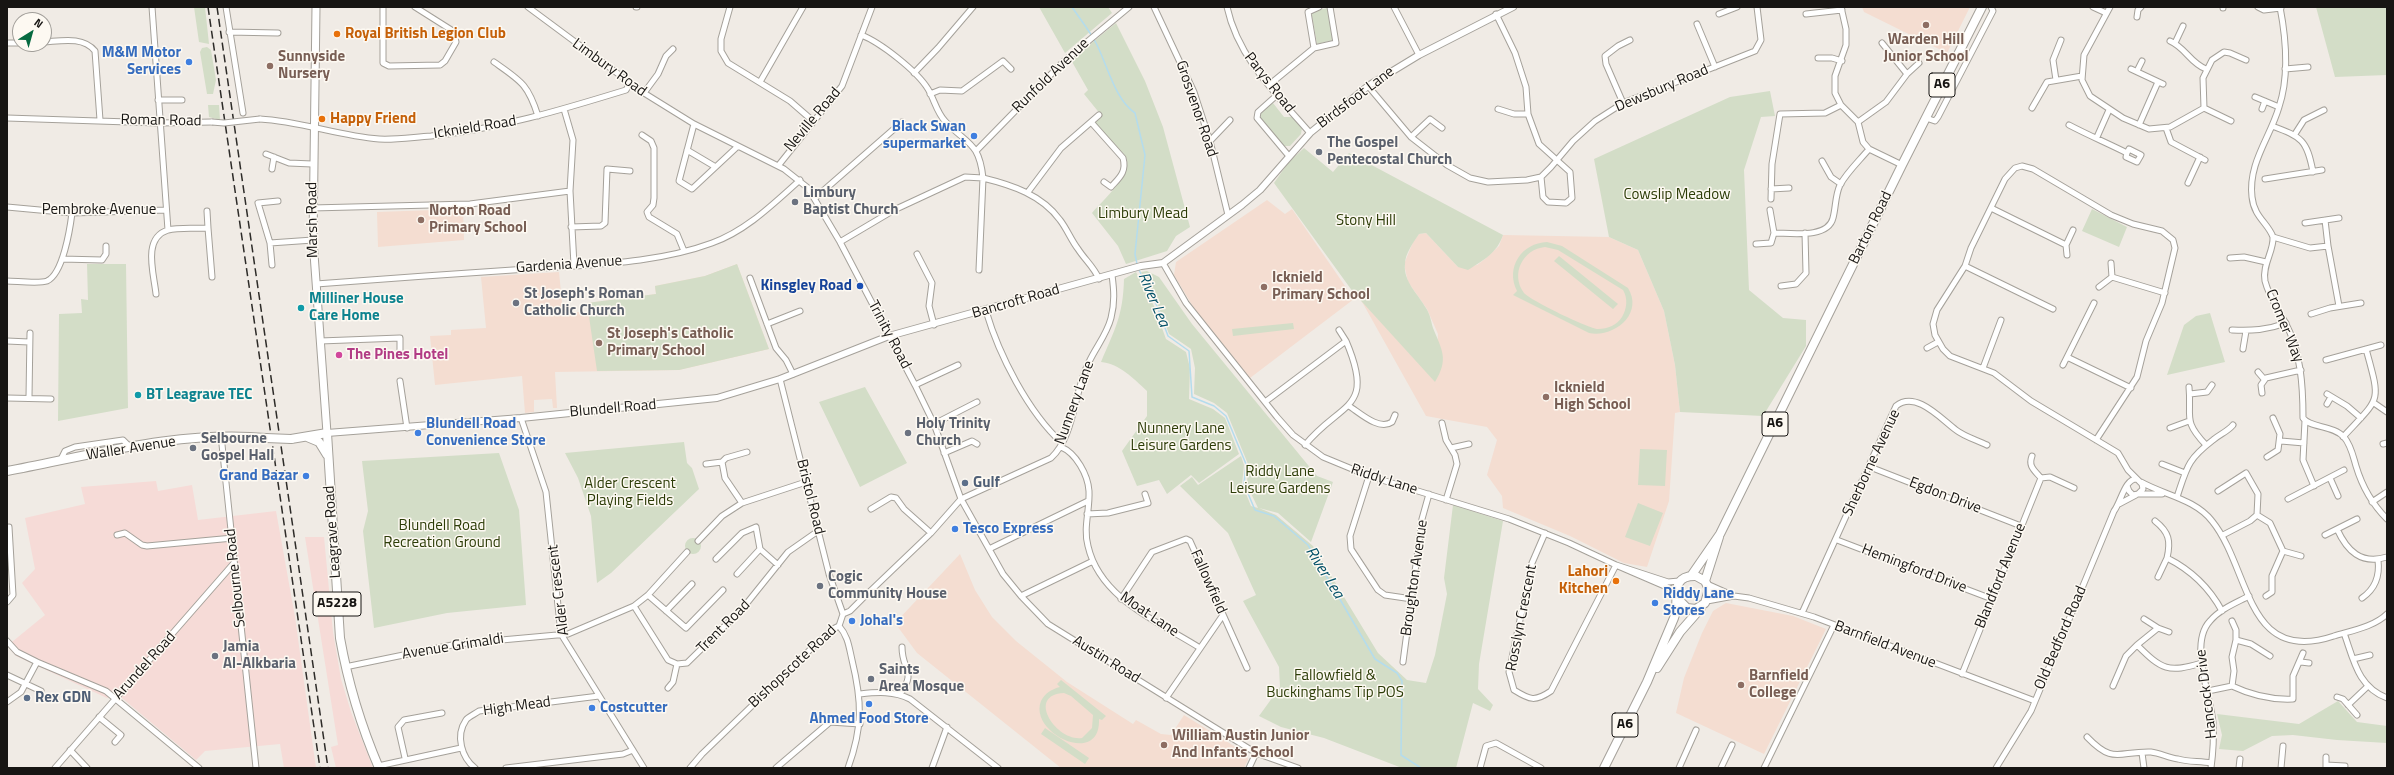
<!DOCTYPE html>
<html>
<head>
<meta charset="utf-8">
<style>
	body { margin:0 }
	#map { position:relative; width:2394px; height:775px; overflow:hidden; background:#f0ebe5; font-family:"Titillium Web",sans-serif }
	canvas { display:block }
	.frame { position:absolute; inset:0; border:8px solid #171513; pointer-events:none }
	.north { position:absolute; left:12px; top:12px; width:40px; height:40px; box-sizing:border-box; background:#fdf9f2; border:1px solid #a19e99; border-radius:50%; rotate:37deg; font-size:11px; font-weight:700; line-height:16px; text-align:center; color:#171513 }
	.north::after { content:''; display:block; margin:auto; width:14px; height:18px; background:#066a40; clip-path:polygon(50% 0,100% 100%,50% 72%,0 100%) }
</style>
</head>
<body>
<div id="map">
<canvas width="2394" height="775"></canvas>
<div class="frame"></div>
<div class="north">N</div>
</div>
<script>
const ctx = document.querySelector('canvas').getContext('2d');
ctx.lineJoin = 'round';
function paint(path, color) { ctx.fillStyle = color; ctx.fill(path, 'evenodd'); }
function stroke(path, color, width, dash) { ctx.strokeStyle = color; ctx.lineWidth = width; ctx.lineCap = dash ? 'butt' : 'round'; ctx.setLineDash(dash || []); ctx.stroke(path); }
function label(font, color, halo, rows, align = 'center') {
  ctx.font = font + ' "Titillium Web",sans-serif'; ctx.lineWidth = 3; ctx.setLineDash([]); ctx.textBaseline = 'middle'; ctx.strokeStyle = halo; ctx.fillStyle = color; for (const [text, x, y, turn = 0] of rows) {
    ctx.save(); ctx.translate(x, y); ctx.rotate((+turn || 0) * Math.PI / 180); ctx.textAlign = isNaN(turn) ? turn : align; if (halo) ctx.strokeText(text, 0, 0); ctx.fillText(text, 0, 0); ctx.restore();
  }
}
paint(new Path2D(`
	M156,481L158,491L192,485L198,520L276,511L295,617L316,768H284L280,744L205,751L196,760L116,693L107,698L16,656L7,646L45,615L22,583L35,569L25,518L85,504L81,487Z
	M305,537H324L333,632L341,679L351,712L373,768H336L331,747L338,745Z`), '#f6dbd7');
paint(new Path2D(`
	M1862,7H1970L1947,53L1864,12Z
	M1267,200L1285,214L1292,209L1354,299L1250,378L1195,310L1174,275L1176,262Z
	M463,209L464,240L378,247L377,212Z
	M1426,233L1458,267L1477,265L1485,259L1499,246L1503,235L1609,237L1638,250L1664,311L1675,365L1680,412L1675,413L1669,501L1647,567L1624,563L1570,536L1503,508L1502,496L1487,475L1497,440L1487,427L1426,416L1361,300L1435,381L1438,334L1427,309L1408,282L1404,264L1413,242L1419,234Z
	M737,264L769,349L679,370L555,372L557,408H553L552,399L534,400V412L525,413L522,376L435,385L430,336L451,335V330L486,328L481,277L559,272L563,312H587V303L656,294L655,286L705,276Z
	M960,554L975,590L992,617L1016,641L1067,682L1133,724L1136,720L1161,734L1171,735L1184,715L1247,754L1248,760L1244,768H1061L917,653L895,623Z
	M1726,603L1793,616L1826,629L1764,754L1676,713L1684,678L1702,633L1713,611Z`), '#f4ddd1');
paint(new Path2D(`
	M194,7H205L209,44L199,42Z
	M1039,7H1108L1112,13L1065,53Z
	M2316,7H2387V75L2335,77Z
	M1328,8L1334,40L1317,44L1311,11Z
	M1116,23L1145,81L1163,127L1190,227L1176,236L1167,251L1126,264L1118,246L1092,213C1102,201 1134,173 1126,157C1120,147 1101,133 1093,123L1101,115L1084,94L1088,90L1071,60Z
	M207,47L211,50L216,80L213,94H207L200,52L202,48Z
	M1770,91L1775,116L1761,117L1744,170L1749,290L1783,318L1806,320V346L1763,416L1680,412L1675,365L1664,311L1638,250L1609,237L1594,159L1730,97Z
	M1273,103L1284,117H1293L1302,128L1301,134L1290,146H1283L1260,119V113Z
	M208,105H219L220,120L209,117Z
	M1304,148L1333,172L1349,153L1503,235C1497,253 1484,260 1468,270L1458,267L1426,233L1419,234C1413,243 1405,254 1405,264C1403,281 1418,294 1426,308C1430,314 1431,321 1433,328C1442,350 1449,359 1435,382L1353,292L1274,183L1288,163Z
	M2092,209L2127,227L2119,247L2082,231Z
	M1547,242L1562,246L1628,288C1644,314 1614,338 1589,333L1513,295L1517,291C1505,267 1522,243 1547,242ZM1545,247L1558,250L1623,290C1628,298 1627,309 1622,317C1617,325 1608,329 1598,329C1589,329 1530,300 1524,293C1510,274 1523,249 1545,247Z
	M1559,256L1618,304L1613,309L1554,261Z
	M87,264H126L128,408L58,421L59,314L82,313L81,299L88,300Z
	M737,264L769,349L679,370L597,371L587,303L656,294L655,286L705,276Z
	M1147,271L1159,277L1192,324L1317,476L1333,482L1311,542L1278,513L1259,508L1276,515L1313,546L1378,653L1407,680L1426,683L1435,655L1447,594L1444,578L1453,505L1503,521L1479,664L1478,689L1493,705L1490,711L1473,703L1456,768H1402L1324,738L1281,727L1259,716L1280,687L1279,667L1243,601L1256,595L1228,533L1180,486L1192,477L1198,485L1241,456L1244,465L1242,484L1251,506L1258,508L1247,485L1248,464L1227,413L1214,403L1194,394L1195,368L1191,349L1169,334L1156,300L1141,272Z
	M1136,272L1154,306L1166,339L1186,352L1190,368L1189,399L1213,409L1225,418L1239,454L1199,483L1191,475L1167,494L1159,480L1137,486L1122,451L1147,416V391C1133,378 1120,364 1101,362C1115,329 1123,316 1124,279Z
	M2210,313L2225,362L2167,375L2184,325L2196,316Z
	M1293,323L1294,329L1233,336L1232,329Z
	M865,387L907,463L860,487L819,402Z
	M684,442L687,463L692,468L699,489L611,573L597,583L591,516L578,478L565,453Z
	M1640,449L1667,450L1665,486L1638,485Z
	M499,453L519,510L526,605L447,613L374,628L363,531L368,511L362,461Z
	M1638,503L1663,513L1650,546L1625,537Z
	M685 546a8 8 0 1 1 16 0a8 8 0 1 1-16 0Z
	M1061,680L1106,716L1102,720L1099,719C1101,768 1028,733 1041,701C1045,693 1052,689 1060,687L1057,684ZM1064,693L1071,696L1093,715L1092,728L1082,738C1057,742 1025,695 1064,693Z
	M2338,701L2357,722L2387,726V743L2337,740L2293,735L2272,736L2243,751L2219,749L2222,735L2217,714L2299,724Z
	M1045,728L1089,758L1085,764L1041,734Z`), '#d3ddc7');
stroke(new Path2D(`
	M1072,7C1080,19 1089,30 1096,43C1107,64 1115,100 1135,113L1145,155L1135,254L1137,264
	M1138,268L1157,306L1168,336L1189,351L1192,397L1214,406L1226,416L1246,464L1244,484L1255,510L1274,516L1308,545L1375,659L1397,673L1402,681L1401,755L1421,768`), '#b4dced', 1.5);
const minor = new Path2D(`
	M152,7L168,230
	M226,7L243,113
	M383,7V63L389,66L440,65L445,61L456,42L453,31L415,7
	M528,7L644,93L694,124L784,169L808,188L840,242L915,385L934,424L961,499L1003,574L1021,596L1048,624L1256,753L1298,768
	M636,7H637
	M730,7L721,39V51L728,63L790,101L813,121
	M1154,7L1194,92L1210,141L1228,215
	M1227,7C1238,58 1277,95 1310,133
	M1394,7L1419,55
	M1841,7L1846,29V45L1835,76V93L1841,105L1858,122L1863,142L1869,149L1902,165
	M2093,7L2106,13
	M2110,7L2084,55L2082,80L2090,96L2123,118L2149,129L2170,127L2204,108
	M2258,7L2264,10L2281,8
	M2280,7C2286,38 2289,77 2279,107C2270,138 2248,163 2252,197C2254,217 2268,223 2273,237C2274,251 2262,265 2265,281C2269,297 2278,309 2285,322C2301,352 2303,385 2303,418C2310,428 2333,425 2344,437C2351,445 2353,456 2356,466C2362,486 2372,504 2387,519
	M2223,8V7
	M1496,14L1515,53L1526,87L1528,114L1539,144L1570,172L1572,198L1566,203L1548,202L1543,197L1541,177
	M1719,14L1737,7
	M1806,14L1842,10
	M2137,17L2138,10L2141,7
	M1697,24L1715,67
	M229,32L278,33
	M861,35C880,42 917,71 928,89C934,99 937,113 945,121C967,145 979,141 983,178C1012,185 1042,195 1060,220C1067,229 1071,240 1078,249C1085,260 1094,267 1099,279
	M2170,41C2186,48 2190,63 2206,69
	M44,42C61,41 83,36 95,51L100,120
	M7,43H20
	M2175,43L2183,26
	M1314,48L1308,12L1319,7
	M1818,58H1832L1842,61
	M494,62C521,81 528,84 538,116
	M2131,69L2163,84
	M2285,69L2308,67
	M2137,71L2142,61
	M914,73L938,48L973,7
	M1907,74L1919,63
	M2056,80L2053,60L2061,40
	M760,82L803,7
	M1269,85L1314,48L1336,43L1330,7
	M1368,86L1411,137L1447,165L1470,178L1488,182L1527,180L1541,177L1551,167L1573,141L1595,121L1623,103L1755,51L1761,40L1757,7
	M644,93L658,74L666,56L673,49
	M930,94L940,90L962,91L1003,61L1011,69
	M1277,95L1258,112L1257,118L1288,155
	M2255,97L2279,107
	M158,100H182
	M1623,103L1606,64L1605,56L1618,46L1630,40
	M2032,108L2047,82L2082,76
	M2204,108L2203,78L2212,60L2224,52L2230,53L2246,60
	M2204,108L2231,121
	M564,109L573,140L570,191L574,265
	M1498,109L1514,114H1528
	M2262,109L2265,101
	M7,118L159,123L212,122
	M1926,118L1935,121L1938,117L1993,11L1991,7
	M260,119C300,121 339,136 379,139C396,140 414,137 431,136C498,129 561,110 626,90L630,83
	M1091,122L1123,158C1127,172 1119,178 1111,187L1104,182
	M1858,122L1886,102L1907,74L1882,43
	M694,124L679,181L692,189L737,147
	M2069,125C2088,135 2107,143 2127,153L2129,149L2141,155L2137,162L2126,157L2127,153
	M2139,125L2158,82
	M2272,126C2302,137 2307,140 2313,172
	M2166,128L2171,142L2205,160
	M2295,134L2304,120L2324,110
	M642,135L651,141L654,148V198L653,205L647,212L649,217L677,234L684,251
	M1411,137L1430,119L1442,128
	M2097,137L2109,110
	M1210,141L1230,120
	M687,150L714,166
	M977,150L1063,62L1129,7
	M266,154L289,163L312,164
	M1822,161L1831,177L1841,184
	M778,166L842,86L872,7
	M272,169L274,157
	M2265,179L2322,170
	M2188,183L2200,157
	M1771,189L1789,188
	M1028,192L1061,148L1099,115
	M815,198L902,122
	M1771,199L1772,164L1780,114L1825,113L1841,105
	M7,207L72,213L166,210
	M312,208L470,204L570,191
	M1991,208L2066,245
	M1770,210L1774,233
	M2325,220L2328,246
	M2305,223L2339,218
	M571,227L601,226L605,223L607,169L630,171
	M208,228L212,277
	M2273,237L2310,248L2328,246L2339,306
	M840,242L894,210L965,177L983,178L979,270
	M270,243L313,240
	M1756,244L1771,243L1774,233C1790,233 1828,239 1833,218C1836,207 1835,196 1840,185C1847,172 1860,160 1869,149
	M917,254L932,283L929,306L934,325
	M2067,255L2066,245L2073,230
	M2230,258L2244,257L2266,262
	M62,259L102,260L106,254V246
	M1163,263L1186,303L1277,417L1293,435L1323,457L1369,476L1509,519L1569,543L1616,565L1668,582L1679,581
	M272,265L270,243L258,203L278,201
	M1965,266L2053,309
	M2112,277L2165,293
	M750,278L776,348L786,360L793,374
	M7,281C16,281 39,284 47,281C63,274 70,229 72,213
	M316,284C391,278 467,273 542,268C598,264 658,263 712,243C746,231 773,204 800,180
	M1781,286L1796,284L1806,273L1805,233
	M2099,287L2112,277L2111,263
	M156,294C154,274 142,238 168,230C179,227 196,229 208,228L207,211
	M2094,303L2067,357L2131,388
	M986,311C999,355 1028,412 1062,443
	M2311,314L2330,308L2361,303
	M767,324L800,311
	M1339,330L1346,341
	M2232,330C2252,331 2267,330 2286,323
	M7,341L29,342
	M320,341L400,338V354
	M1927,348L1938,342
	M2243,349L2246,331
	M2326,360L2381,345
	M2063,365L2067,357
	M1983,368L2001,320
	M2258,372L2264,379
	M780,379L829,574L843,614
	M400,381L407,428
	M915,385L958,365
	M2189,387C2192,417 2182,420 2206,445
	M2262,393L2261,385L2266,378L2301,370
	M2190,394L2207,392L2212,385
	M2327,394L2347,406L2361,418
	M29,397L30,333
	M7,398L51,399
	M1265,402L1346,341C1376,411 1341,401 1305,445
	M2374,403L2387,412
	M2327,404L2331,397
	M1349,406C1360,413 1379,431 1392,422L1395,415
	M521,418L546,492L561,634L644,768
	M2305,421L2303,460L2314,486
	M1442,423L1446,440L1455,455L1457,464L1446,500
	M934,424L977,402
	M2170,428L2189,421
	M221,435L256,768
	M2343,437C2381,396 2381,404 2366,349
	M2096,440L2137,377L2146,341L2162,303L2175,248L2173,240L2162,231L2133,224L2111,215L2033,169L2022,166L2015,168L2005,179L1971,248L1965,266L1937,310L1933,324L1935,335L1943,349L1950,356L1994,373L2031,401L2118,453L2128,470L2137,479
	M2281,441L2304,443
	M2383,444L2387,443
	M1061,447C1076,453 1088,475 1089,491C1090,510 1083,528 1088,546C1100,599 1159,622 1200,648
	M1451,448L1469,444
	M944,453L972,441L977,444
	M2032,456C2028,466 2034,470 2041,478
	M2267,457L2278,450L2280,434L2273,418
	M60,461L65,451L75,447L123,440L129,446
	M706,464L722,462
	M2162,464L2185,473
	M1870,467L2021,526
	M1369,476L1350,536L1351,549L1378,590L1385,595L1412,599
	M2041,478L2050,477L2074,488
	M2330,478L2338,496
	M2141,482C2164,495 2195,499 2212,521C2251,569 2245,666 2334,636C2350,631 2374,627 2387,614
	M2218,491L2246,473L2258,494L2257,515L2250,521L2223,535
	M2138,494H2162
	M2177,497C2187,467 2187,460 2213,440C2220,434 2227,432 2233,425
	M2288,499L2344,470
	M2372,502L2387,492
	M742,503L725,478L722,462L726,458L747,452
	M2119,504L2136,495
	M871,509L891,497L896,498L904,509L931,533
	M1087,514L1108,513L1148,503L1145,494
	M2257,515L2270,523L2283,551L2272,576V592L2266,596
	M2155,521C2169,532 2171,541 2167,558C2191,570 2209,587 2222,611
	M2337,529C2347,551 2361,565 2387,557
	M1545,533L1532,563L1509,672L1514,690C1530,700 1535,702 1551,691L1616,565
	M117,535L125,533L142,545L147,546L233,538
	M2325,535L2357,519
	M1837,540L1992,599
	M698,541L722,516L742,503L806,482
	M989,549L1088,501
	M2283,551L2301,556
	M716,559L742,533L756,527L760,549L778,565
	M1618,566L1676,591
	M737,574L760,549
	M2158,577L2167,558
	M1707,584L1734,596L1749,598L1814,617L2035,701
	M648,595L686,628L723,590
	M1021,596L1093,561
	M2362,598C2375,589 2380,576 2378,560
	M1121,599L1152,552L1186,539L1190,541L1247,668
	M1707,601L1734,596
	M7,602L13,595L9,527
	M634,606L668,660L677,664L687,663L743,608L788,552L818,531
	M666,611L692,584
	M1802,613L1896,406C1916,390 1941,419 1956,430C1965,437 1977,440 1987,445
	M2144,619L2158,628
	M2232,621L2236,630V640
	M839,626C848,636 849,647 852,660C862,701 863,727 848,768
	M2344,633C2354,661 2358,687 2387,698
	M7,641L17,652L37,662L106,691L199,768
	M2137,645L2158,628L2169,632
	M2353,659L2370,655
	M1403,662L1422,519L1429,494
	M2301,662L2309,663
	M345,667L457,644L568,634L634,606L648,595L687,552
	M1962,674L2041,478
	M7,675L41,691
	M2113,686L2126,656L2137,645C2162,670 2168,673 2202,663
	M2232,686L2234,671L2232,657L2236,640L2251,644L2270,656
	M668,688L673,682L677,664
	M2208,691L2232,686C2251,695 2272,700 2293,699V676L2303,653
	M860,694C878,692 894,691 910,699L998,768
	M900,694C917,671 902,671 902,647
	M2337,697L2343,699L2357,715
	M1166,698L1223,615
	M7,702L21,692L37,662
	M2348,705L2367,687
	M99,717L121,735L115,742
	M2087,737C2114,765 2118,751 2151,752C2160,753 2169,758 2178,759C2188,762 2200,761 2211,763
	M70,750L87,768
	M2142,753L2144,768
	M405,758L398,727L404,720L442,713
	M2326,765L2345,766
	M378,766L461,748
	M2326,767V757
	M55,768L234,563
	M475,768C462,758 455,736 466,720C468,717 475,714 479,711L599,696
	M506,768L623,754L633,750
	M690,768L702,754L816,644L833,629L839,626L843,614L850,611L862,599L931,533L961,499L1051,458C1075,436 1074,390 1089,362C1096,347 1107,334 1111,318C1115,302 1114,290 1112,275
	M776,768L830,722L860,724
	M932,768L947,727
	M1249,768L1256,753
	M1480,768L1486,746L1496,743L1541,768
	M1679,768L1696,730
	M1721,768L1732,745
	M1764,768L1834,625
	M1996,768L2031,711L2114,511C2121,502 2125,478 2137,479L2142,484L2143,489L2138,494L2133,495L2129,491L2127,486
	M2211,768C2213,753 2214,737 2213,722C2210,694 2189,643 2210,621C2220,609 2236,603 2249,596
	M2239,768L2240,759
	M2281,768L2283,746`);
const tertiary = new Path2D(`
	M327,433L521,418L717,398L780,379L889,336L1141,266L1163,263L1242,205L1260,190L1310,133L1368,86L1419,55L1513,7`);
const secondary = new Path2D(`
	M316,7L313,240L327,433`);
const primary = new Path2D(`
	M307,437L319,442L327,455
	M291,439L327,433L340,638C348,683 361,726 379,768
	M7,471C92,455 179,430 266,438`);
const trunk = new Path2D(`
	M1691,576L1720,534L1902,165L1982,7
	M1705,581L1719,537
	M1657,668L1680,632L1701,608
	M1604,768L1647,682L1674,618C1681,602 1667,575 1696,576L1705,581L1709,589L1705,603L1696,609L1687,608L1677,598`);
stroke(minor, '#a5a19a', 7);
stroke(tertiary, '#a5a19a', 8);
stroke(secondary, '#a5a19a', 9);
stroke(primary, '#a5a19a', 10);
stroke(trunk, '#a5a19a', 10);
stroke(minor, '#fff', 5);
stroke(tertiary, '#fff', 6);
stroke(secondary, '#fff', 7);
stroke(primary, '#fff', 8);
stroke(trunk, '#fff', 8);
stroke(new Path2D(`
	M208,7L320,768
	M217,7L328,768`), '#2d2b28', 1.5, [8, 4]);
const minorBridge = new Path2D(`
	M212,122L224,123L260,119`);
const primaryBridge = new Path2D(`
	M266,438L291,439`);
stroke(minorBridge, '#a5a19a', 7, []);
stroke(primaryBridge, '#a5a19a', 10, []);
stroke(minorBridge, '#fff', 5);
stroke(primaryBridge, '#fff', 8);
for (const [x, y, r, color] of [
	[1926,25,4,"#8d6e63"],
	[337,34,4,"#e8710a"],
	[189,62,4,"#3f7fe0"],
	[270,66,4,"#8d6e63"],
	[322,119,4,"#e8710a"],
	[974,136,4,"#3f7fe0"],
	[1319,152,4,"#6b7280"],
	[795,202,4,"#6b7280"],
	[421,220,4,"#8d6e63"],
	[860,286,4,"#1a4fb4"],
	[1264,287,4,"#8d6e63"],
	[516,303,4,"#6b7280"],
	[301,308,4,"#0f9aa8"],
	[599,343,4,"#8d6e63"],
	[339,355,4,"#d1479c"],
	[138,395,4,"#0f9aa8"],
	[1546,397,4,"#8d6e63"],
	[418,433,4,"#3f7fe0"],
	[908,433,4,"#6b7280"],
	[193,448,4,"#6b7280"],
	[306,476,4,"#3f7fe0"],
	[965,483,4,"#5c6f8a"],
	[955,529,4,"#3f7fe0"],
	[1616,581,4,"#e8710a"],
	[820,586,4,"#6b7280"],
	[1655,603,4,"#3f7fe0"],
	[852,621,4,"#3f7fe0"],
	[215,656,4,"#6b7280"],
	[871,679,4,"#6b7280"],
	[1741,685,4,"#8d6e63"],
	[27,698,4,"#5c6f8a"],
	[869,704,4,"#3f7fe0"],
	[592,708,4,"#3f7fe0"],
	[1164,745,4,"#8d6e63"]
]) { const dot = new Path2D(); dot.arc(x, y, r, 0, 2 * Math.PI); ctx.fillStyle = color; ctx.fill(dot); stroke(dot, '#fdf9f2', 1.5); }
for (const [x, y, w] of [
	[1942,85,26],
	[1775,424,26],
	[337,604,48],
	[1625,725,26]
]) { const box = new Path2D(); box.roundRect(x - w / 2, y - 12, w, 24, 3); ctx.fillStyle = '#fdf9f2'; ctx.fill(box); stroke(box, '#171513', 1); }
label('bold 14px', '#171513', null, [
	["A6",1942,85],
	["A6",1775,424],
	["A5228",337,604],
	["A6",1625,725]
]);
label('bold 15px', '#c56008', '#fdf9f2', [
	["Royal British Legion Club",345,34],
	["Happy Friend",330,119],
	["Lahori",1608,572,"right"],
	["Kitchen",1608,589,"right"]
], 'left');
label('bold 15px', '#785e54', '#fdf9f2', [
	["Warden Hill",1926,40,"center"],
	["Junior School",1926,57,"center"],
	["Sunnyside",278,57],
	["Nursery",278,74],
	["Norton Road",429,211],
	["Primary School",429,228],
	["Icknield",1272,278],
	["Primary School",1272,295],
	["St Joseph's Catholic",607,334],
	["Primary School",607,351],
	["Icknield",1554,388],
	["High School",1554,405],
	["Barnfield",1749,676],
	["College",1749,693],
	["William Austin Junior",1172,736],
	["And Infants School",1172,753]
], 'left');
label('bold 15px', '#366cbe', '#fdf9f2', [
	["M&M Motor",181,53,"right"],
	["Services",181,70,"right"],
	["Black Swan",966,127,"right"],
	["supermarket",966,144,"right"],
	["Blundell Road",426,424],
	["Convenience Store",426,441],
	["Grand Bazar",298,476,"right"],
	["Tesco Express",963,529],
	["Riddy Lane",1663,594],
	["Stores",1663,611],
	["Johal's",860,621],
	["Costcutter",600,708],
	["Ahmed Food Store",869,719,"center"]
], 'left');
label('15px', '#171513', '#fdf9f2', [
	["Limbury Road",609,68,36],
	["Runfold Avenue",1051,76,-44],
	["Parys Road",1269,83,52],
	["Dewsbury Road",1662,89,-23],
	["Birdsfoot Lane",1356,98,-37],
	["Grosvenor Road",1196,109,71],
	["Neville Road",813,120,-50],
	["Roman Road",161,121,1],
	["Icknield Road",475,128,-9],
	["Pembroke Avenue",99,210],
	["Marsh Road",313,220,-91],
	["Barton Road",1871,228,-64],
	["Gardenia Avenue",569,265,-4],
	["Bancroft Road",1016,302,-16],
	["Cromer Way",2284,326,68],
	["Trinity Road",889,335,62],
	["Nunnery Lane",1075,403,-70],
	["Blundell Road",613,409,-5],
	["Waller Avenue",131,449,-9],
	["Sherborne Avenue",1872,463,-65],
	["Riddy Lane",1384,480,18],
	["Egdon Drive",1945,496,21],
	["Bristol Road",810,497,76],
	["Leagrave Road",333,532,-94],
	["Hemingford Drive",1914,569,21],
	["Blandford Avenue",2001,576,-68],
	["Selbourne Road",236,578,-96],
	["Broughton Avenue",1415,578,-82],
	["Fallowfield",1208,582,66],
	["Alder Crescent",559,590,-97],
	["Moat Lane",1149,615,34],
	["Rosslyn Crescent",1522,618,-79],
	["Trent Road",724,627,-45],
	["Old Bedford Road",2061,638,-67],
	["Barnfield Avenue",1885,645,21],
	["Avenue Grimaldi",453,647,-9],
	["Austin Road",1106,660,32],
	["Arundel Road",145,666,-48],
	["Bishopscote Road",793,667,-43],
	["Hancock Drive",2207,694,-97],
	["High Mead",517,707,-8]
]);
label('bold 15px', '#5b616d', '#fdf9f2', [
	["The Gospel",1327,143],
	["Pentecostal Church",1327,160],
	["Limbury",803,193],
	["Baptist Church",803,210],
	["St Joseph's Roman",524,294],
	["Catholic Church",524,311],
	["Holy Trinity",916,424],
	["Church",916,441],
	["Selbourne",201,439],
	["Gospel Hall",201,456],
	["Cogic",828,577],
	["Community House",828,594],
	["Jamia",223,647],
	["Al-Alkbaria",223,664],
	["Saints",879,670],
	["Area Mosque",879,687]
], 'left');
label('15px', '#2c3c07', '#fdf9f2', [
	["Cowslip Meadow",1677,195],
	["Limbury Mead",1143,214],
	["Stony Hill",1366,221],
	["Nunnery Lane",1181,429],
	["Leisure Gardens",1181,446],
	["Riddy Lane",1280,472],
	["Leisure Gardens",1280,489],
	["Alder Crescent",630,484],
	["Playing Fields",630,501],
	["Blundell Road",442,526],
	["Recreation Ground",442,543],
	["Fallowfield &",1335,676],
	["Buckinghams Tip POS",1335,693]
]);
label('bold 15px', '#164399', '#fdf9f2', [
	["Kinsgley Road",852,286]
], 'right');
label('bold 15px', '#0d838f', '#fdf9f2', [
	["Milliner House",309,299],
	["Care Home",309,316],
	["BT Leagrave TEC",146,395]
], 'left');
label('bold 15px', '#b23c85', '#fdf9f2', [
	["The Pines Hotel",347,355]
], 'left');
label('bold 15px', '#4e5e75', '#fdf9f2', [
	["Gulf",973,483],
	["Rex GDN",35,698]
], 'left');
label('italic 16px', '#004f67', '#fdf9f2', [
	["River Lea",1153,300,67],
	["River Lea",1324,573,58]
]);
</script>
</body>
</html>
